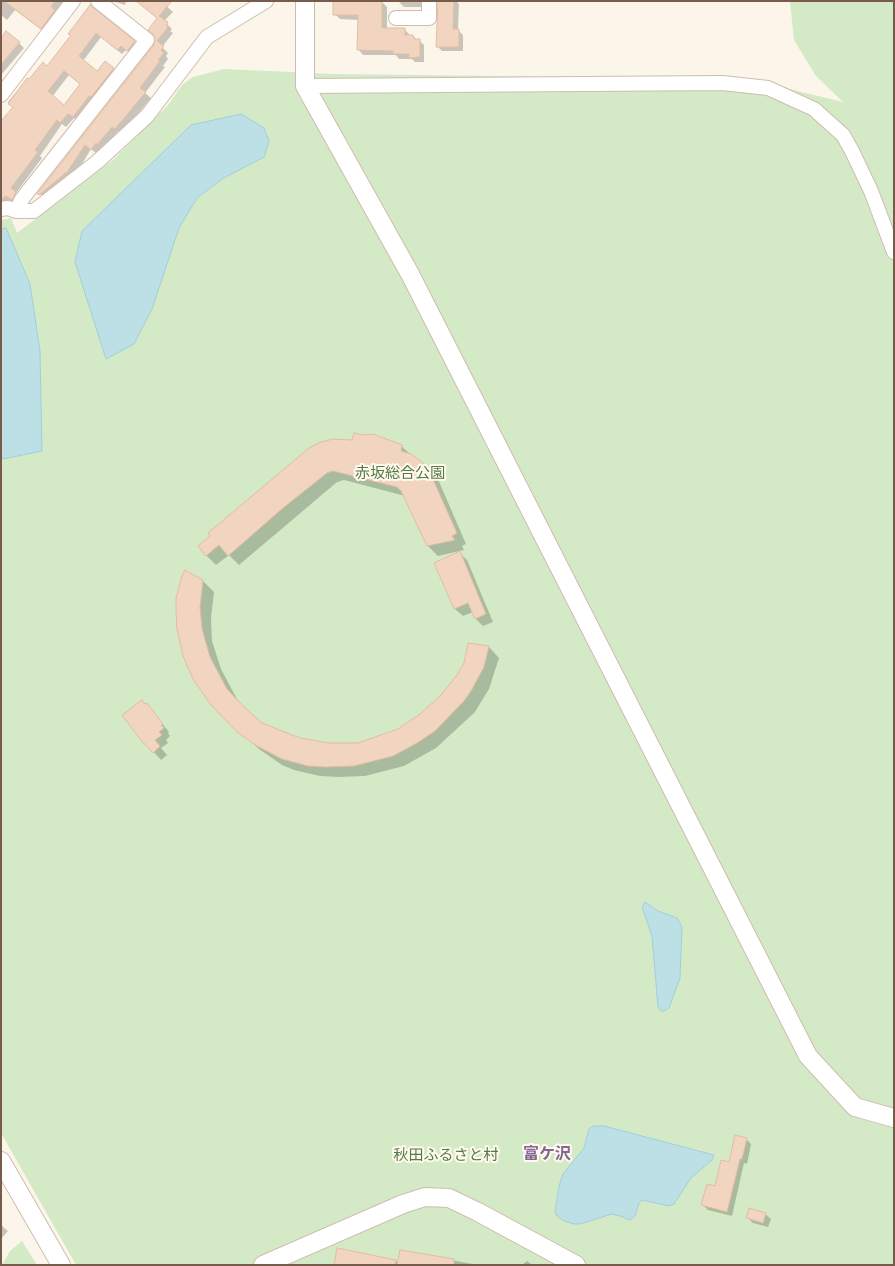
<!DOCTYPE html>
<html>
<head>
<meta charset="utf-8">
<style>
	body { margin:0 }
	#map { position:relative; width:895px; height:1266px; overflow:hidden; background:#fcf5e9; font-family:Figtree,sans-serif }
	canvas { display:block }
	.frame { position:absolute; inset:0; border:2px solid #775c4c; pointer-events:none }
</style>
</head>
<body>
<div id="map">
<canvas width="895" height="1266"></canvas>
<div class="frame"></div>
</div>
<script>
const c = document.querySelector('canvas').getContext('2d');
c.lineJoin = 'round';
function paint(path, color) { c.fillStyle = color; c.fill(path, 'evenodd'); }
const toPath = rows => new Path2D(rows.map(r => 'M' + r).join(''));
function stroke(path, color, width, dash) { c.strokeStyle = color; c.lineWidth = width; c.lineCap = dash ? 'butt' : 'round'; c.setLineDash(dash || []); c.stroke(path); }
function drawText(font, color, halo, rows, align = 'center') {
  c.font = font + ' Figtree,"Noto Sans JP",sans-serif'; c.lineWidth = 4; c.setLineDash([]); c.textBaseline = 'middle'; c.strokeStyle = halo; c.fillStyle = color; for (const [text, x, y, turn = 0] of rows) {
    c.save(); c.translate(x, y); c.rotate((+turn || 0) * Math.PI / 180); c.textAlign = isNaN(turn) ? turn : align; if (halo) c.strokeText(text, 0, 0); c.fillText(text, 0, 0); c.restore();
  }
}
const green = toPath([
	[790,1,894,1,894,1265,76,1265,1,1133,1,220,11,218,17,233,114,159,168,105,182,85,193,77,224,69,335,74,748,79,843,102,816,76,794,40],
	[22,1241,37,1265,2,1265,10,1251]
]);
const water = toPath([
	[241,114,264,128,269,141,264,157,222,179,197,198,179,228,152,309,134,344,106,359,75,262,82,231,191,125,241,114],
	[6,228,30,284,40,351,42,451,3,459,1,455,1,229,6,228],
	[645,902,658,911,677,918,682,927,680,978,669,1008,662,1012,658,1007,652,936,642,907,645,902],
	[593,1126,604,1126,714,1155,712,1160,691,1178,674,1204,669,1206,642,1200,639,1203,635,1216,630,1220,620,1216,612,1214,580,1224,574,1224,564,1221,557,1216,555,1212,559,1186,563,1174,584,1148,589,1129,593,1126]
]);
const shadow = toPath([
	[1,1,65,1,46,33,15,10,7,20,1,15],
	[113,1,126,1,125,5],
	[137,1,161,1,173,12,164,21,172,29,170,31,173,33,162,47,168,53,166,56,168,59,163,66,165,67,145,93,151,98,121,134,118,131,103,149,102,148,97,154,91,149,74,177,45,199,39,193,157,42,158,19],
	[427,1,425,7,404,7,399,2],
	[438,1,456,1,459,4,458,30,463,35,463,51,442,51,437,46,437,24,439,18],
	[382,2,387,7,387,29,404,29,409,34,409,37,413,36,417,40,419,40,424,45,424,62,415,62,412,59,399,59,396,55,363,55,358,49,359,20,340,19,335,14],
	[91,7,139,47,133,55,126,50,122,54,101,37,83,61,98,73,113,69,118,74,79,121,74,118,66,127,62,124,40,156,42,158,16,193,21,198,17,204,12,201,7,204,1,200,1,123,13,108,8,102,27,79,30,81,48,68,72,35],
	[69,75,81,85,65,107,52,97],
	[1,40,19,43,24,48,1,75],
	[401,446,437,477,466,544,462,546,464,550,438,556,428,546,405,496,344,480,337,482,239,565,229,555,216,565,206,555,310,449],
	[459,553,467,560,493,622,483,626,476,619,473,612,463,616,455,609,435,563],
	[203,581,214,592,211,618,212,641,221,669,238,701,262,724,300,740,329,745,358,744,399,730,421,715,441,696,458,675,465,663,469,645,489,647,499,658,489,689,475,712,436,748,404,766,365,776,338,777,320,776,294,770,282,765,259,749,223,716,177,598],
	[147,705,169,732,168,733,170,736,166,740,168,743,161,748,167,755,161,760,152,750,145,706],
	[746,1139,751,1144,747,1164,744,1163,732,1216,708,1210,703,1205],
	[765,1214,771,1219,768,1227,753,1223,748,1218],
	[1,1225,8,1231,1,1239],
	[338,1250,399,1262,401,1251,478,1265,335,1265],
	[527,1261,532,1265,522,1265]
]);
const building = toPath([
	[4,1,55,1,51,7,55,10,41,29,4,1],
	[136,1,172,1,159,16,168,22,166,25,168,27,157,41,164,46,161,50,164,53,158,60,160,61,140,88,146,92,115,129,112,127,97,145,96,143,91,150,85,145,68,171,39,195,37,194,154,45,155,36,148,30,157,18,136,1],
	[333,1,382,1,382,28,405,28,405,35,413,35,414,39,420,39,420,57,409,58,409,54,393,54,393,51,357,50,358,15,333,15,333,1],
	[438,1,454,1,453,29,459,29,459,47,436,47,438,1],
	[90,5,135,41,127,51,121,46,117,50,96,33,79,56,97,71,105,61,114,68,91,97,89,96,73,117,68,114,60,123,57,120,35,150,38,152,11,188,16,192,12,200,6,196,1,200,1,121,13,107,8,104,27,78,29,79,43,62,47,66,71,35,68,34,90,5],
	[64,71,80,84,64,105,48,91,64,71],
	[6,31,20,42,1,65,1,38,6,31],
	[354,433,363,435,373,434,402,445,401,451,411,454,427,466,457,533,452,536,455,540,427,546,401,491,397,487,333,471,327,473,283,508,228,556,219,545,206,556,198,546,210,536,208,533,309,448,321,442,333,439,352,440,354,433],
	[460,551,486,614,475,619,468,603,454,609,434,563,460,551],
	[185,570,203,580,200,607,202,629,210,657,227,689,242,705,262,723,300,738,329,743,358,743,398,729,420,714,440,696,457,675,464,663,468,643,489,646,484,667,471,691,464,701,435,731,417,743,393,756,354,766,326,767,308,766,282,759,257,746,237,732,211,705,193,679,183,656,177,629,176,611,176,598,182,576,185,570],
	[142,700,145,704,147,703,163,724,161,725,164,728,159,732,162,735,155,740,160,746,153,753,144,743,143,743,122,715,142,700],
	[735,1135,747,1138,742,1159,740,1159,727,1212,701,1205,707,1184,715,1186,721,1160,729,1162,735,1135],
	[749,1208,766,1213,763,1223,746,1218,749,1208],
	[337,1248,396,1260,395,1265,334,1265,337,1248],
	[400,1250,454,1259,454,1265,397,1265,400,1250]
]);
const minor = toPath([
	[396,18,429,18,429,1],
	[305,86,723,83,768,88,814,109,843,135,852,151,871,191,894,252],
	[1,95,73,1],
	[1,209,8,208,16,211,34,211,97,162,147,116,207,37,266,1],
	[16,211,22,199,147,40,98,1]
]);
const tertiary = toPath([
	[305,1,305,86,410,274,808,1056,855,1107,894,1118],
	[1,1161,61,1265],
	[263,1265,403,1204,425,1197,449,1198,478,1212,576,1265]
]);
const parkNames = [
	["赤坂総合公園",400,474],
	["秋田ふるさと村",446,1156]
];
const neighbourhoodNames = [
	["富ケ沢",547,1154]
];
paint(green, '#d4eac7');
paint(water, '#bddfe6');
stroke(water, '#a3cfd8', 1);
paint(shadow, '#0003');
paint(building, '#f2d5c1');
stroke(building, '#e4bca1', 1);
stroke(minor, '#cebdae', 16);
stroke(tertiary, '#cebdae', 20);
stroke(minor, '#fff', 14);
stroke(tertiary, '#fff', 18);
drawText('15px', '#547c44', '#fff9ef', parkNames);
drawText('bold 16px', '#846593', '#fff9ef', neighbourhoodNames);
</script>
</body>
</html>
